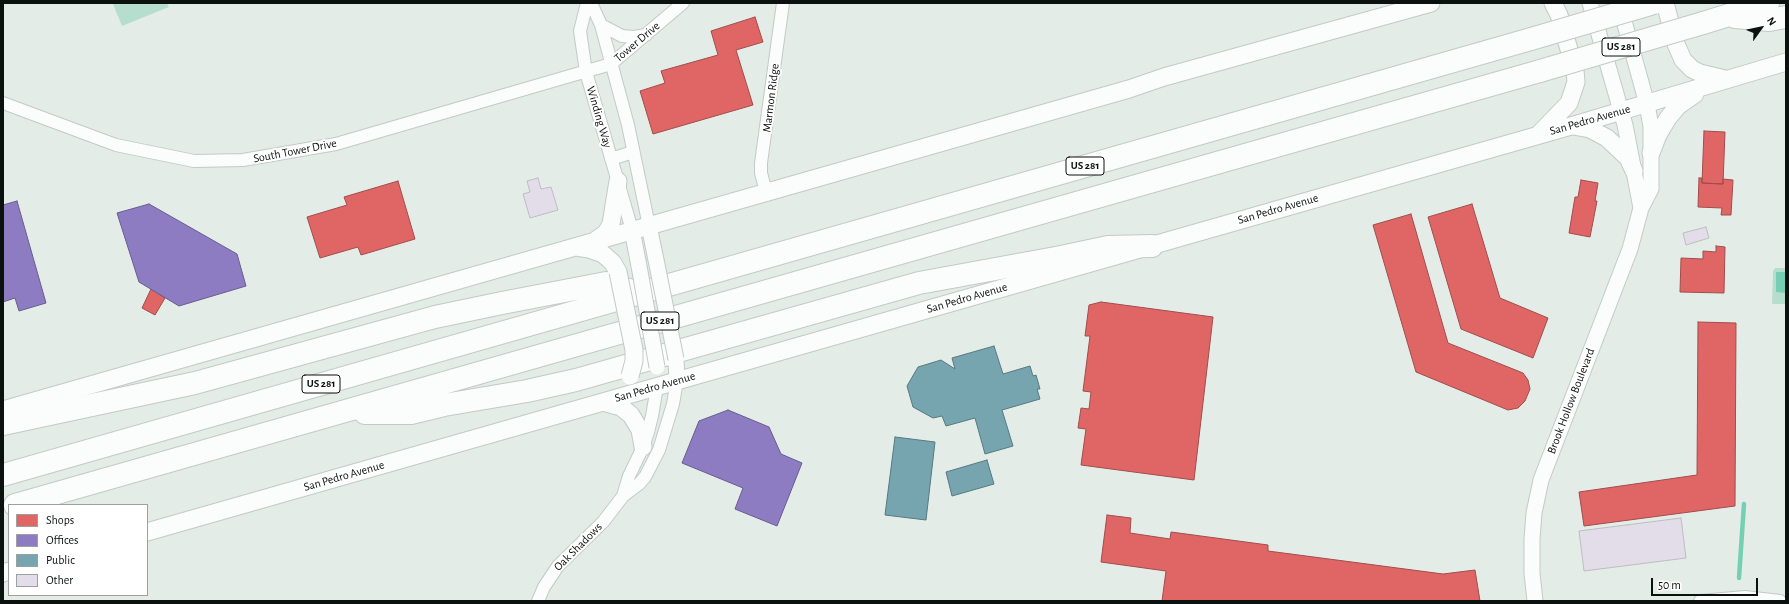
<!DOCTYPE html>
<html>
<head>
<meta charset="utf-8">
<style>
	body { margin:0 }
	#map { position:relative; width:1789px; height:604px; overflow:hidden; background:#e4ece8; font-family:"Alegreya Sans",sans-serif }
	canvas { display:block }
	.frame { position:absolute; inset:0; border:4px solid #0b110e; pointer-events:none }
	.legend { position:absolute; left:8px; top:504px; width:140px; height:92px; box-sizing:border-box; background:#fff; border:1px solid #9da09f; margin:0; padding:5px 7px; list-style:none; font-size:12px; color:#0b110e }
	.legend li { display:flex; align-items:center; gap:8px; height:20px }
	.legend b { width:20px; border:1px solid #9da09f }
	.north { position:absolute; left:1741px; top:8px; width:40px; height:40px; -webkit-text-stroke:3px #fff; paint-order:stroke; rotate:57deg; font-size:11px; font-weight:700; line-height:16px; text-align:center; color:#0b110e }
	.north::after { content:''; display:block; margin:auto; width:14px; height:18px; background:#0b110e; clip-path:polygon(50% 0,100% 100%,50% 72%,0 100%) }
	.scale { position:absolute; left:1651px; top:578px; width:107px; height:18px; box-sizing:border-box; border:2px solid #0b110e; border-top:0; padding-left:5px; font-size:12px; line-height:14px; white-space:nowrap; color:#0b110e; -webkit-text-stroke:3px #fff; paint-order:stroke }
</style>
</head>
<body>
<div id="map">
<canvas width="1789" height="604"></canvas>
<div class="frame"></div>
<ul class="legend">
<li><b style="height:11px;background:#e06666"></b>Shops</li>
<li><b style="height:11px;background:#8e7cc3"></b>Offices</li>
<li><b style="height:11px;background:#76a5af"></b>Public</li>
<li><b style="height:11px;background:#e2dde8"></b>Other</li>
</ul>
<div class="north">N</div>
<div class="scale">50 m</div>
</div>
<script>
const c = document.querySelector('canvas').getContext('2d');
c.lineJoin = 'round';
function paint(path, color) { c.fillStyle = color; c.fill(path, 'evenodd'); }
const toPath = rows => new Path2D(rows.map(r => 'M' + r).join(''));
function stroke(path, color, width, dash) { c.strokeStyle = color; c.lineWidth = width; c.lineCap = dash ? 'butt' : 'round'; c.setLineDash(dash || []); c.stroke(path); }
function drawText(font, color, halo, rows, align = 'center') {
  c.font = font + ' "Alegreya Sans",sans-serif'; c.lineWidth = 4; c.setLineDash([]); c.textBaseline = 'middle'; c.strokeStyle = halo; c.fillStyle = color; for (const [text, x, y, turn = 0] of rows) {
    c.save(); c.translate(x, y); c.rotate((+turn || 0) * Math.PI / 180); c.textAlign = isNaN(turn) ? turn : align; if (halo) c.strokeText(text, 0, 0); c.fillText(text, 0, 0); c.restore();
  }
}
const green = toPath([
	[115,3,167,3,169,7,122,26,113,4],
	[1775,268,1786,268,1786,304,1772,304,1773,271]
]);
const water = toPath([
	[1776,272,1786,272,1786,293,1776,292]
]);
const shops = toPath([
	[755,17,763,42,736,50,753,105,653,134,640,91,665,83,661,71,718,55,711,31,755,17],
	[1704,131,1725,132,1723,184,1702,183,1704,131],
	[1699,178,1702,178,1702,183,1723,184,1723,179,1733,180,1731,215,1721,215,1722,208,1698,207,1699,178],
	[1581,180,1598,183,1595,201,1597,201,1590,237,1569,233,1575,197,1578,197,1581,180],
	[398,181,415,239,361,255,358,247,320,258,307,217,347,205,344,197,398,181],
	[1472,204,1500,298,1548,318,1533,358,1461,329,1428,217,1472,204],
	[1411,214,1448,343,1523,373,1528,380,1530,389,1525,401,1518,408,1508,410,1416,372,1373,225,1411,214],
	[1716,246,1725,247,1724,293,1680,292,1681,258,1703,259,1703,251,1716,252,1716,246],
	[151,289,165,298,155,315,142,308,151,289],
	[1101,302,1213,317,1194,480,1081,465,1086,429,1078,428,1081,408,1089,409,1091,392,1083,391,1090,336,1085,336,1089,305,1101,302],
	[1698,322,1736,323,1735,506,1584,526,1579,492,1697,475,1698,322],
	[1107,515,1131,518,1130,533,1170,539,1171,532,1268,545,1268,551,1443,574,1475,570,1480,601,1162,601,1166,571,1101,562,1107,515]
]);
const offices = toPath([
	[17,201,46,303,19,311,15,298,3,302,3,205,17,201],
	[149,204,237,254,246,286,179,306,139,282,117,213,149,204],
	[728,410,769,427,781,454,802,463,777,526,735,509,743,488,682,463,699,421,728,410]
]);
const public = toPath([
	[994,346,1003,374,1030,366,1033,376,1036,375,1040,389,1037,389,1040,399,1002,410,1013,446,985,454,975,418,946,426,942,416,933,418,913,407,907,386,918,367,941,360,955,369,952,358,994,346],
	[895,437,935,442,926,520,885,515,895,437],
	[987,460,994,484,952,496,946,472,987,460]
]);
const stream = toPath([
	[1739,578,1744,504]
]);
const building = toPath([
	[538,178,541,189,551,187,558,210,530,218,523,194,530,192,527,181,538,178],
	[1706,227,1709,238,1686,245,1683,233,1706,227],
	[1681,518,1686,558,1584,571,1579,531,1681,518]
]);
const minor = toPath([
	[587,3,580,31,586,72,632,230],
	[591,3,601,25,628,125,649,226],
	[601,25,622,36,634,37,646,35],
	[3,103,116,145,194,161,243,160,336,144,611,64,683,3],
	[611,159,633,152],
	[766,192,761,173,761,163,783,3],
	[623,496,639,484,645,477,659,450,673,404,677,381],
	[538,601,544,587,558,566,603,522,623,496,629,476,643,447,648,432,652,416,657,387],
	[1700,601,1745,597,1780,601]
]);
const tertiary = toPath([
	[1590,3,1625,125,1641,208],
	[649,226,656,260],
	[632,230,639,266],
	[676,359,677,381],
	[1535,601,1532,573,1532,539,1534,513,1541,480,1630,249,1641,208,1651,189,1651,127,1647,104,1619,3]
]);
const secondary = toPath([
	[1665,3,1676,44,1683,60,1692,69,1700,73,1725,79],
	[1573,126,1590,129,1607,138,1628,158,1634,171],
	[1540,133,1569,103,1576,82,1575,70,1559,15,1553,3],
	[1651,153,1658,135,1668,118,1678,106,1695,94],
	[596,240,606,233,611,224,618,181],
	[576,247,589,249,603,254,613,263,618,272],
	[603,402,621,407,631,415,640,430,643,447],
	[3,410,1129,89,1164,77,1431,3],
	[147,532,1571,126,1786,62],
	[3,573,9,571]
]);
const motorway = toPath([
	[1735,17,1769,20,1786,17],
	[1703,23,1768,3],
	[365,413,411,413,444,405,527,391,576,380,919,283,1061,257,1108,247,1152,246],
	[3,424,195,383,435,317,502,303,606,283,639,293],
	[3,475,1531,39],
	[15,505,1540,71]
]);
const tertiaryBridge = toPath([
	[656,260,676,359],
	[639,266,657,367]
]);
const secondaryBridge = toPath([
	[618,272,634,350,634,361,630,376]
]);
const motorwayBridge = toPath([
	[1531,39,1654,3],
	[1540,71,1703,23]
]);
const shields = [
	[1621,47,38],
	[1085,166,38],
	[660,321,38],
	[321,384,38]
];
const shieldNames = [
	["US 281",1621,47],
	["US 281",1085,166],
	["US 281",660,321],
	["US 281",321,384]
];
const streetNames = [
	["Tower Drive",637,42,-40],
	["Marmon Ridge",771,98,-83],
	["Winding Way",599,117,74],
	["San Pedro Avenue",1590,120,-16],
	["South Tower Drive",295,151,-11],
	["San Pedro Avenue",1278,209,-16],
	["San Pedro Avenue",967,298,-16],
	["San Pedro Avenue",655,387,-16],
	["Brook Hollow Boulevard",1571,401,-69],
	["San Pedro Avenue",344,476,-16],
	["Oak Shadows",578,547,-45]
];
paint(green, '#b6dece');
paint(water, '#75d0b3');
paint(shops, '#e06666');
stroke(shops, '#a04c4c', 1);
paint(offices, '#8e7cc3');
stroke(offices, '#675c8d', 1);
paint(public, '#76a5af');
stroke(public, '#56797f', 1);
stroke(stream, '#75d0b3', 4.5);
paint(building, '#e2dde8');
stroke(building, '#bbbebe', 1);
stroke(minor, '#c3cac6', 14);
stroke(tertiary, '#c3cac6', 17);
stroke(secondary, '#c3cac6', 19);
stroke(motorway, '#c3cac6', 24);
stroke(minor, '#fbfcfc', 12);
stroke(tertiary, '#fbfcfc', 15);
stroke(secondary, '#fbfcfc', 17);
stroke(motorway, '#fbfcfc', 22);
stroke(tertiaryBridge, '#c3cac6', 17, []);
stroke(secondaryBridge, '#c3cac6', 19, []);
stroke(motorwayBridge, '#c3cac6', 24, []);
stroke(tertiaryBridge, '#fbfcfc', 15);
stroke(secondaryBridge, '#fbfcfc', 17);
stroke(motorwayBridge, '#fbfcfc', 22);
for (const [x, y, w] of shields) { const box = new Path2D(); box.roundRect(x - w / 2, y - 9, w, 18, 3); c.fillStyle = '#fff'; c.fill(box); stroke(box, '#0b110e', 1); }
drawText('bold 11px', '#0b110e', null, shieldNames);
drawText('12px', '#0b110e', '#fff', streetNames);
</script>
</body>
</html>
